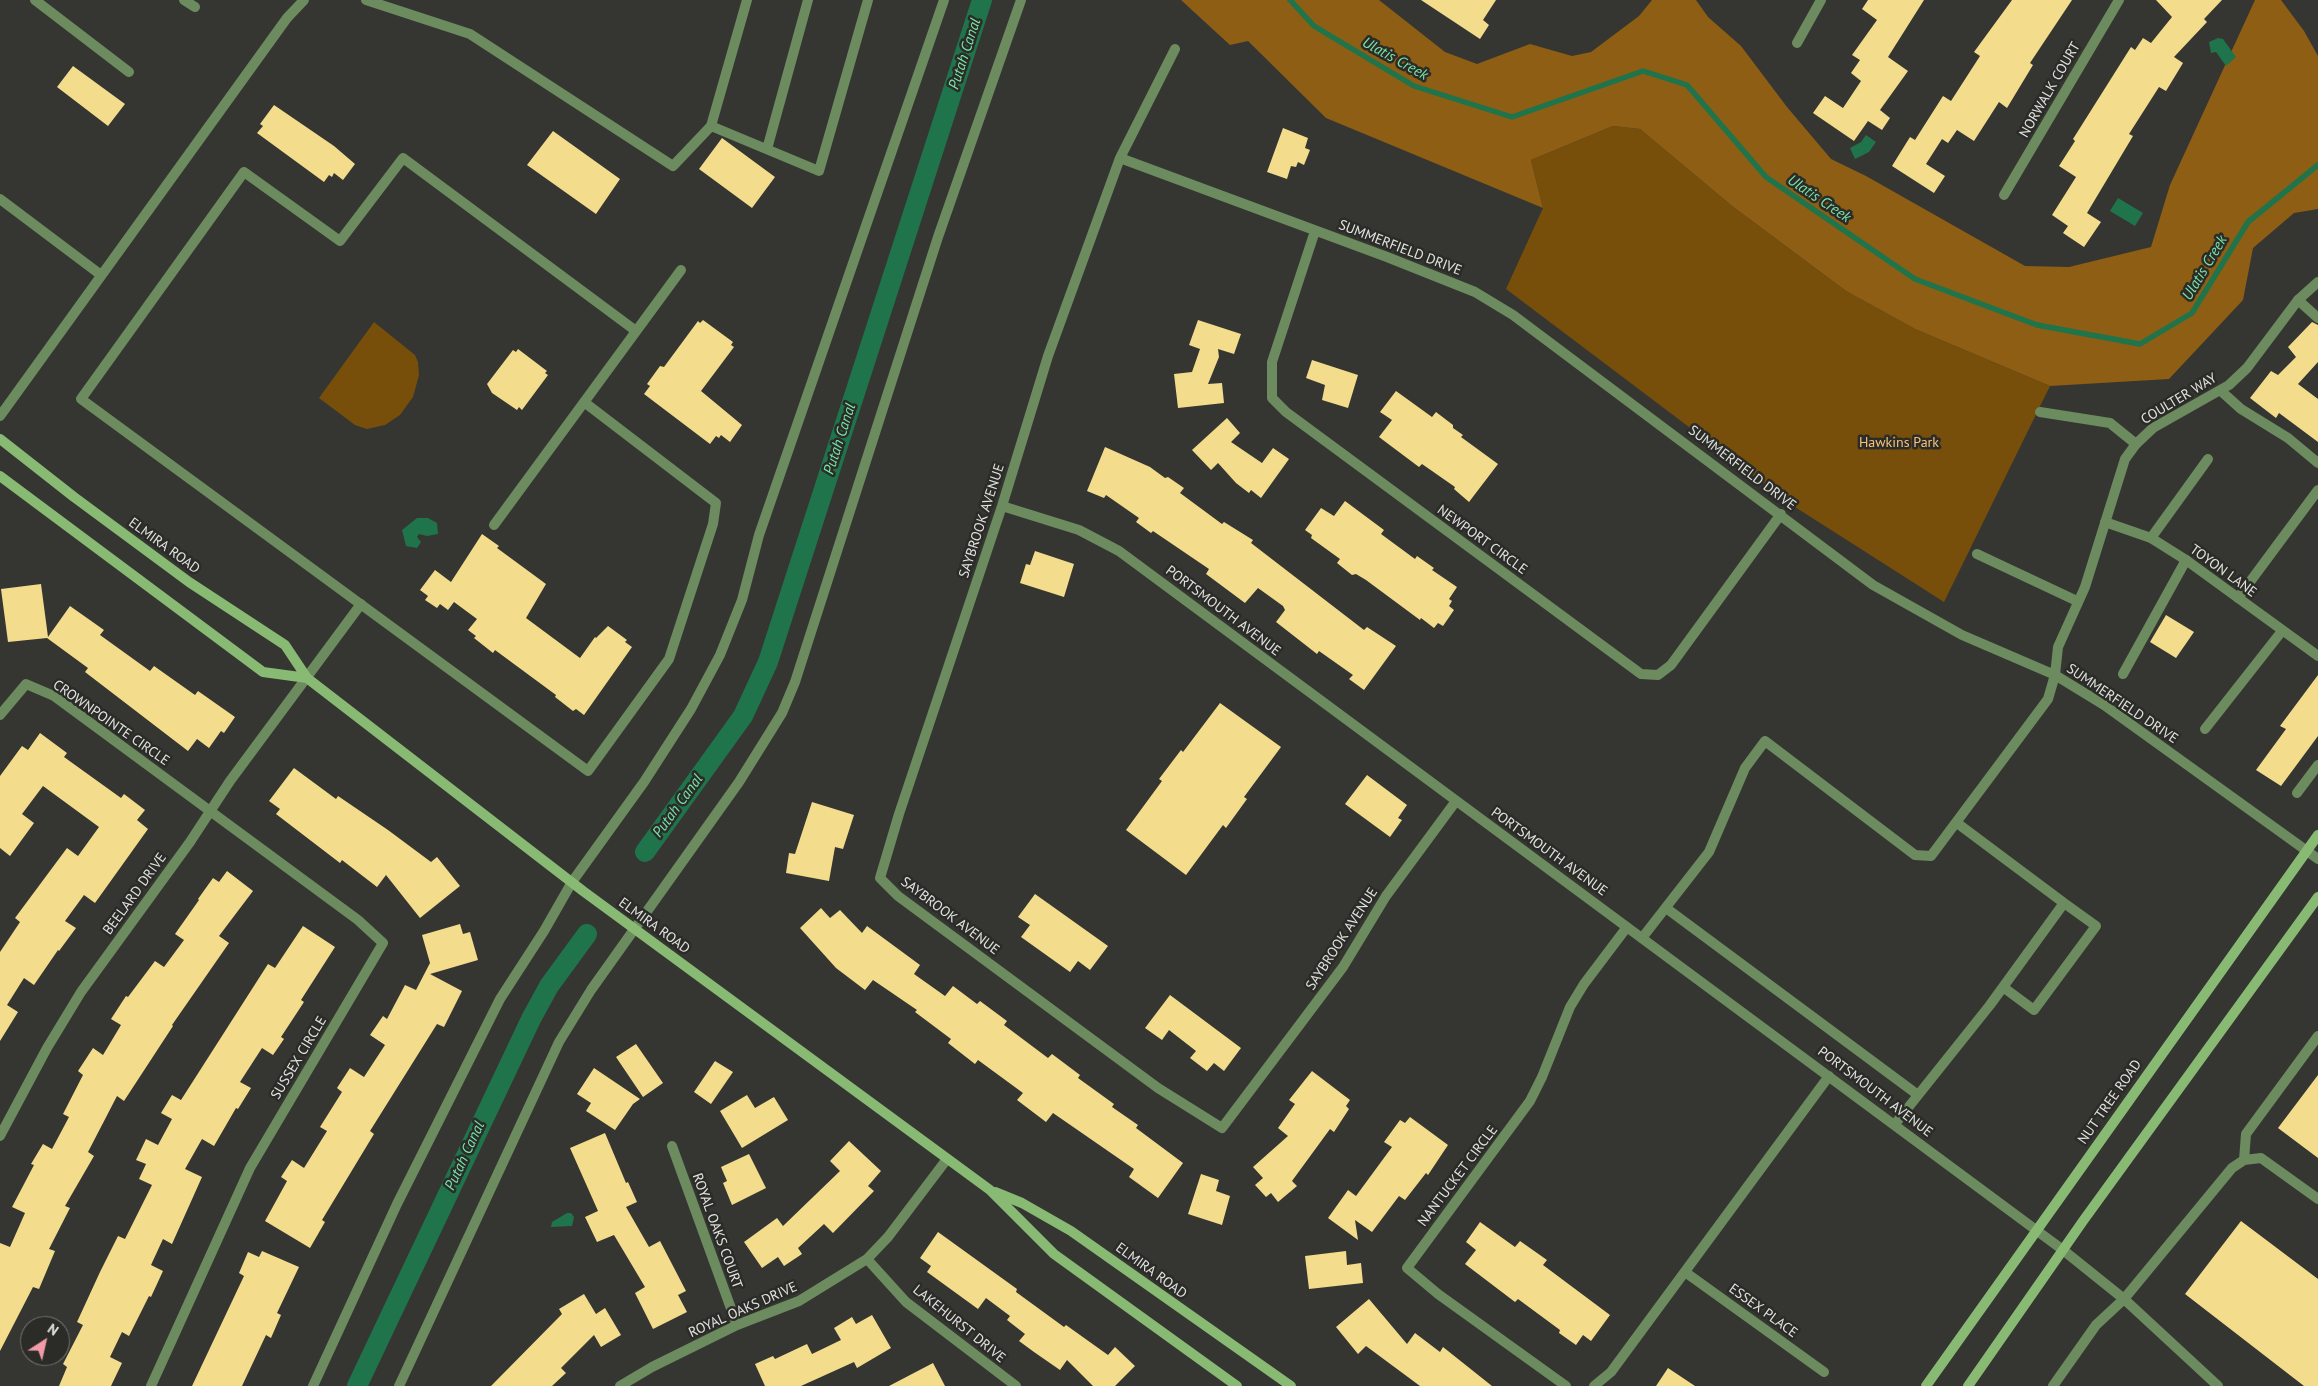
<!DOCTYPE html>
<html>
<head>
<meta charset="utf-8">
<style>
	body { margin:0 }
	#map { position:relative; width:2318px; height:1386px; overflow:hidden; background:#353632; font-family:"PT Sans",sans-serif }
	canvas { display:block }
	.north { position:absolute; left:20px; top:1316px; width:50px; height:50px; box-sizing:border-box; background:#2b2c28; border:1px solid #747572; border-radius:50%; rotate:35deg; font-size:14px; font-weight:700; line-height:20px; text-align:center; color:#e2e3e0 }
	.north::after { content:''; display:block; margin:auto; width:18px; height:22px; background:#f39aa8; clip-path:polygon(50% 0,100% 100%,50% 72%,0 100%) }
</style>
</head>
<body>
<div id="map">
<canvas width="2318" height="1386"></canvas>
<div class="north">N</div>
</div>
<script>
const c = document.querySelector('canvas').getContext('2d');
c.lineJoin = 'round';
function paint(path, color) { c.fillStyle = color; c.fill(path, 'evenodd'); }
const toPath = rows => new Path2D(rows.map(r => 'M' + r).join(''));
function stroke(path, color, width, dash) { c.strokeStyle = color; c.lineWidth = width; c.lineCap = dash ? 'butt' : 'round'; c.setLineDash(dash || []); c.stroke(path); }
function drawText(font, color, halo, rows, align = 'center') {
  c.font = font + ' "PT Sans",sans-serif'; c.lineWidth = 5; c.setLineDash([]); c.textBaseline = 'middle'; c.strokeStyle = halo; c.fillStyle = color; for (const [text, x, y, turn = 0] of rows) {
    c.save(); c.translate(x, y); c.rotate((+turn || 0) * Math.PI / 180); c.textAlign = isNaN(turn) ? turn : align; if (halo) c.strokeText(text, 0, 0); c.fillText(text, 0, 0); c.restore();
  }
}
const green = toPath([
	[1613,126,1640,129,1732,206,1846,291,1915,329,2050,386,1944,602,1795,507,1506,289,1543,208,1531,160],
	[374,322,415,355,418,362,419,375,413,397,400,415,385,425,367,429,355,425,319,398]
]);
const forest = toPath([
	[1181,0,1379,0,1445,52,1477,64,1530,44,1572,56,1591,52,1639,16,1652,0,1696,0,1708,17,1741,46,1787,107,1831,159,1866,176,2025,266,2069,267,2151,247,2170,185,2255,0,2281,0,2304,31,2318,56,2318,209,2294,213,2253,248,2243,300,2169,379,2050,386,1915,329,1846,291,1732,206,1640,129,1613,126,1531,160,1543,208,1326,118,1248,41,1230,45]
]);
const water = toPath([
	[2218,38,2223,39,2236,57,2226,66,2216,52,2211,53,2209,42],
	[1866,135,1876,142,1869,152,1855,159,1850,148,1861,142],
	[2118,198,2143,213,2135,226,2110,211],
	[417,518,428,518,437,523,438,534,427,536,419,534,417,537,421,542,417,548,406,546,402,530],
	[567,1213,571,1213,574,1217,572,1226,551,1227,552,1222]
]);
const stream = toPath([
	[1290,0,1314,26,1414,86,1512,117,1643,71,1687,85,1766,177,1915,279,2037,325,2140,344,2192,313,2248,222,2318,165]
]);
const canal = toPath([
	[645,852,743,716,768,662,982,0],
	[357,1386,531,1019,549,986,587,934]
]);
const building = toPath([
	[1421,0,1496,0,1483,20,1489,25,1480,39],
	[1868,0,1924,0,1888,57,1908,71,1880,110,1890,118,1882,130,1868,121,1854,141,1813,113,1825,96,1843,108,1861,81,1851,73,1860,60,1852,55,1877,20,1862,9],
	[2012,0,2072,0,2030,63,2033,65,2007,108,1999,102,1974,141,1957,130,1948,143,1942,139,1926,164,1945,176,1934,193,1892,166,1910,137,1915,140,1943,96,1951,101,1980,56,1974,52],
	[2156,0,2222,0,2204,19,2207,22,2174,57,2183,63,2166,91,2159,87,2129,134,2133,136,2087,213,2101,222,2084,247,2063,233,2068,226,2052,215,2076,177,2059,166,2075,141,2073,139,2131,47,2135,50,2143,38,2151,43,2172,17],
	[73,66,125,104,108,126,57,87],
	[274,105,334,146,355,164,343,180,334,173,332,177,329,175,324,182,257,133,263,126,260,124],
	[1283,128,1308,138,1305,148,1310,150,1304,165,1298,162,1296,167,1291,166,1287,179,1267,172],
	[553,131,620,179,596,214,527,165],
	[722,138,775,177,752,208,699,169],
	[703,320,733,342,731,345,734,347,701,391,742,425,730,442,721,435,719,438,716,436,710,444,644,394,650,386,647,384,660,366,664,367,698,321,700,323],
	[1198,320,1241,334,1234,354,1218,349,1219,357,1208,384,1222,383,1224,403,1178,408,1174,374,1192,372,1200,349,1189,345],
	[2312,322,2318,325,2318,362,2298,384,2318,399,2318,442,2279,413,2276,418,2250,398,2271,371,2278,375,2296,357,2288,347],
	[518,349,547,371,545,373,548,375,522,410,519,407,517,410,492,393,487,384,513,350,516,352],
	[1312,360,1358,375,1348,408,1322,400,1325,385,1306,378],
	[1396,391,1432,417,1436,412,1453,425,1453,428,1463,435,1461,437,1498,464,1469,502,1454,489,1455,487,1422,464,1419,467,1379,437,1392,420,1380,412],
	[1227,418,1240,433,1231,442,1262,463,1273,448,1289,459,1261,498,1251,490,1249,493,1236,483,1218,463,1211,470,1192,450],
	[1105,447,1150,467,1165,478,1168,477,1184,488,1180,493,1222,524,1224,522,1253,540,1251,543,1364,630,1367,627,1396,646,1364,690,1349,679,1353,675,1319,651,1317,654,1276,622,1285,610,1283,606,1258,588,1245,603,1206,574,1209,569,1153,531,1151,533,1136,522,1139,518,1106,495,1104,498,1087,491],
	[1345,501,1384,530,1381,534,1415,559,1417,556,1434,568,1432,570,1457,587,1449,599,1452,601,1449,606,1454,610,1443,626,1438,623,1434,628,1421,618,1420,620,1366,580,1356,574,1352,575,1337,563,1340,559,1311,538,1312,535,1305,530,1321,508,1334,516],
	[482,534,499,546,497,548,546,584,526,618,580,658,595,637,596,638,608,626,627,640,625,642,632,647,584,715,576,709,573,711,555,697,556,695,495,650,493,653,474,638,476,636,468,630,477,619,454,602,448,610,440,604,437,608,425,600,428,596,420,590,435,570,451,582],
	[1035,551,1074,564,1064,597,1020,583,1026,564,1030,565],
	[41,584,48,637,70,606,104,630,100,635,150,671,154,666,195,695,198,691,235,717,224,733,221,731,209,748,197,739,188,751,85,672,88,668,47,638,8,642,1,589],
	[2166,615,2194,632,2176,658,2150,642],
	[2318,675,2318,736,2281,786,2256,770,2286,729,2280,726],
	[1220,703,1281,747,1244,797,1247,799,1226,828,1223,825,1186,875,1126,830,1162,781,1159,779,1181,750,1183,752],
	[40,733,67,753,64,757,121,798,124,794,145,810,137,820,148,829,95,903,84,895,65,921,76,928,59,951,58,950,34,985,24,978,7,1005,18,1012,0,1041,0,952,20,922,15,918,67,848,78,856,99,827,43,786,22,814,34,823,10,856,0,848,0,776,22,746,28,750],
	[294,768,336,799,338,796,388,830,431,862,437,857,460,886,420,918,386,875,377,887,342,860,340,863,276,814,280,809,269,801],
	[1367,775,1407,805,1398,818,1402,820,1390,837,1345,804],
	[812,802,854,815,843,849,835,847,829,881,786,873,789,853,795,854],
	[227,871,253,891,219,936,229,943,172,1025,173,1026,124,1101,117,1096,88,1152,94,1156,65,1206,70,1208,49,1249,55,1251,39,1289,33,1287,0,1351,0,1243,10,1247,25,1213,12,1207,34,1165,31,1164,43,1144,52,1149,69,1117,63,1114,83,1075,78,1071,93,1048,103,1055,121,1025,111,1019,126,996,128,997,155,961,164,967,184,940,175,934,199,900,198,899,213,878,219,882],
	[1035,894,1108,946,1090,970,1078,961,1070,972,1021,937,1030,925,1018,917],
	[821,908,830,918,840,910,862,933,867,926,920,965,914,974,945,996,953,986,977,1004,980,1001,1007,1021,1004,1025,1048,1058,1052,1054,1080,1075,1078,1078,1114,1104,1112,1107,1138,1125,1136,1128,1183,1163,1158,1198,1129,1177,1134,1169,1053,1113,1046,1122,1017,1100,1023,1093,978,1060,975,1064,948,1043,951,1039,915,1012,917,1010,873,980,865,990,836,968,800,928],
	[460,924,463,934,470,932,478,960,430,974,462,991,444,1027,437,1024,370,1131,374,1134,322,1220,325,1222,310,1248,265,1221,287,1181,281,1177,292,1160,304,1168,327,1131,320,1127,342,1092,337,1088,350,1068,364,1077,385,1045,370,1035,383,1016,387,1019,405,985,416,990,430,963,422,935],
	[303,926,335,947,301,1000,304,1002,281,1037,284,1039,273,1055,262,1048,240,1082,251,1088,238,1109,236,1108,214,1146,202,1139,185,1169,202,1177,172,1244,163,1239,151,1265,163,1271,151,1297,149,1296,129,1336,122,1332,110,1357,122,1363,111,1386,59,1386,67,1367,63,1364,83,1325,77,1322,100,1272,118,1236,125,1239,152,1185,139,1179,146,1164,136,1160,146,1139,158,1145,172,1119,161,1113,172,1095,181,1100,268,964,275,968],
	[1170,995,1241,1048,1224,1071,1214,1063,1207,1071,1190,1058,1196,1051,1169,1030,1162,1040,1145,1028],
	[636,1044,663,1083,643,1097,616,1057],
	[715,1061,733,1072,711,1104,694,1092],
	[594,1068,640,1099,633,1104,615,1130,586,1111,591,1103,577,1094],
	[1312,1071,1350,1100,1346,1106,1349,1109,1334,1132,1330,1129,1292,1181,1297,1186,1278,1202,1271,1193,1266,1197,1255,1185,1263,1178,1253,1167,1288,1136,1278,1128,1295,1104,1289,1100],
	[2318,1075,2318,1158,2278,1128],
	[747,1095,755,1108,774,1097,788,1120,742,1148,720,1111],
	[1410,1117,1448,1145,1428,1175,1426,1173,1405,1200,1399,1196,1372,1232,1355,1220,1358,1240,1328,1218,1348,1190,1356,1196,1392,1147,1384,1142,1400,1120,1405,1123],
	[605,1133,626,1183,628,1182,637,1202,626,1207,649,1247,660,1241,686,1291,678,1295,687,1312,653,1329,635,1293,645,1287,614,1235,597,1242,585,1217,598,1211,570,1148],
	[849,1141,881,1171,868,1186,874,1191,833,1233,824,1224,798,1248,802,1254,784,1266,778,1257,762,1268,744,1242,777,1218,783,1226,840,1171,830,1161],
	[749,1154,766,1188,732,1205,723,1183,727,1181,721,1167],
	[1201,1174,1219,1180,1216,1191,1230,1196,1222,1225,1188,1214],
	[2241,1221,2318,1279,2318,1386,2304,1386,2185,1294],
	[1480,1222,1515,1247,1520,1241,1547,1260,1543,1265,1610,1315,1591,1341,1583,1335,1576,1345,1559,1333,1560,1330,1518,1299,1515,1302,1465,1264,1476,1250,1466,1242],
	[938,1232,1017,1289,1016,1292,1064,1327,1066,1325,1108,1355,1115,1347,1135,1366,1115,1386,1093,1386,1067,1360,1060,1370,1034,1352,1019,1341,1025,1334,1007,1320,1010,1316,986,1298,978,1309,927,1272,931,1266,920,1258],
	[262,1251,299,1267,277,1313,281,1315,271,1338,266,1335,242,1386,192,1386,244,1276,239,1273,248,1252,259,1257],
	[1346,1251,1347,1265,1361,1263,1363,1283,1309,1289,1305,1256],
	[584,1294,596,1314,605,1308,621,1335,601,1347,594,1335,561,1368,566,1373,552,1386,491,1386,562,1314,559,1309],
	[1369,1299,1407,1344,1415,1333,1440,1352,1443,1347,1492,1386,1420,1386,1366,1346,1358,1354,1336,1327],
	[872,1315,891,1348,857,1368,854,1362,801,1386,765,1386,755,1364,773,1356,775,1359,807,1344,812,1354,841,1340,834,1328,852,1317,856,1324],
	[933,1363,945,1386,889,1386],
	[1668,1368,1695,1386,1656,1386]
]);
const service = toPath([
	[35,0,129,72],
	[184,0,195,7],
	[366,0,470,34,673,166,711,126],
	[747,0,711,126,819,171,868,0],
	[767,149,808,0],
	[0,199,101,275],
	[2298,300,2318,318],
	[2221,391,2241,409,2288,438,2318,463],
	[584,402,716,503,713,524,669,659,588,771,81,399,244,172,340,241,403,158,636,331],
	[2040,412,2110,423,2136,444],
	[0,416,287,18,304,0],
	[494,525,681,270],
	[2151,538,2208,459],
	[1977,554,2077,601],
	[2238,598,2318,490],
	[2123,674,2186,560],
	[2205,729,2282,631],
	[2297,793,2318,765],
	[1666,908,1918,1095],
	[1642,938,1709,852,1745,768,1765,741,1915,855,1931,856,2048,699,2055,675],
	[2003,987,2034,1010,2096,926,2064,903],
	[1895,1124,1990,1005,2064,903,1957,823],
	[2244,1160,2246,1134,2318,1036],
	[2063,1250,2124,1299,2218,1386],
	[313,1386,397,1204,500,999,544,931,572,882,644,782,691,709,720,655,742,600,759,535,944,0],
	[399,1386,559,1042,591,990,739,782,782,713,795,682,938,237,1021,0],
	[2053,1386,2096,1325,2124,1299,2232,1168,2244,1160,2261,1158,2318,1199]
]);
const minor = toPath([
	[1797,43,1821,0],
	[1175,49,1120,158,1048,356,1002,506,899,814,880,878,898,896,1158,1088,1222,1128,1343,967,1386,896,1456,801],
	[1120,158,1387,257,1475,292,1513,315,1873,585,1962,635,2055,675,2104,705,2318,859],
	[2004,195,2119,0],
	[1315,231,1272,362,1272,398,1286,412,1641,674,1658,675,1671,665,1781,514],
	[1002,506,1079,530,1119,551,2063,1250],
	[2105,522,2151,538,2186,560,2318,656],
	[2055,675,2058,647,2085,587,2125,459,2136,444,2153,428,2229,385,2247,368,2298,300,2318,282],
	[0,715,26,684,54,696,358,920,383,943,250,1168,151,1386],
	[0,1136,47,1048,81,992,190,842,230,781,361,604],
	[672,1146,737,1325],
	[867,1259,906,1302,1016,1386],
	[1685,1272,1824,1372],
	[620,1386,652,1367,737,1325,799,1301,867,1259,888,1237,947,1159],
	[1566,1386,1438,1294,1407,1268,1530,1101,1542,1077,1570,1007,1584,984,1627,927],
	[1594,1386,1611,1372,1829,1076]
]);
const secondary = toPath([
	[0,439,74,497,189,582,285,645,307,678,583,891,990,1190,1054,1254,1237,1386],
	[0,476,263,672,307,678],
	[995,1192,1022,1203,1071,1231,1291,1386],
	[1926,1386,2318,835],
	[1968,1386,2083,1221,2318,897]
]);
const streetNames = [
	["NORWALK COURT",2050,90,-60],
	["SUMMERFIELD DRIVE",1400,248,21],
	["COULTER WAY",2179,399,-31],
	["SUMMERFIELD DRIVE",1742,468,37],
	["SAYBROOK AVENUE",982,521,-72],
	["NEWPORT CIRCLE",1482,540,36],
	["ELMIRA ROAD",164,546,36],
	["TOYON LANE",2223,571,36],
	["PORTSMOUTH AVENUE",1223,611,37],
	["SUMMERFIELD DRIVE",2122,704,34],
	["CROWNPOINTE CIRCLE",111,723,35],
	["PORTSMOUTH AVENUE",1549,852,36],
	["BEELARD DRIVE",135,894,-54],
	["SAYBROOK AVENUE",950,916,37],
	["ELMIRA ROAD",654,926,36],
	["SAYBROOK AVENUE",1342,939,-57],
	["SUSSEX CIRCLE",299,1058,-59],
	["PORTSMOUTH AVENUE",1875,1092,37],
	["NUT TREE ROAD",2110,1102,-55],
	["NANTUCKET CIRCLE",1458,1176,-53],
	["ROYAL OAKS COURT",717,1231,70],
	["ELMIRA ROAD",1151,1271,36],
	["ROYAL OAKS DRIVE",743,1310,-24],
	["ESSEX PLACE",1763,1311,36],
	["LAKEHURST DRIVE",959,1324,39]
];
const parkNames = [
	["Hawkins Park",1899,443]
];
const waterNames = [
	["Putah Canal",965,54,-72],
	["Ulatis Creek",1395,59,29],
	["Ulatis Creek",1819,199,34],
	["Ulatis Creek",2205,268,-59],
	["Putah Canal",840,439,-72],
	["Putah Canal",678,806,-54],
	["Putah Canal",465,1156,-65]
];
paint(green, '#774e0a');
paint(forest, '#8d5e13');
paint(water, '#1f744b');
stroke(stream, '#1f744b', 5.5);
stroke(canal, '#1f744b', 20);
paint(building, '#f3dd8c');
stroke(service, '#6c8b5e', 10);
stroke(minor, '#6c8b5e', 10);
stroke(secondary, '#89ba73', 10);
drawText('14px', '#e2e3e0', '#2b2c28', streetNames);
drawText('14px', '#f9c37d', '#2b2c28', parkNames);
drawText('italic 15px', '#77e4a8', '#2b2c28', waterNames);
</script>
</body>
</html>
